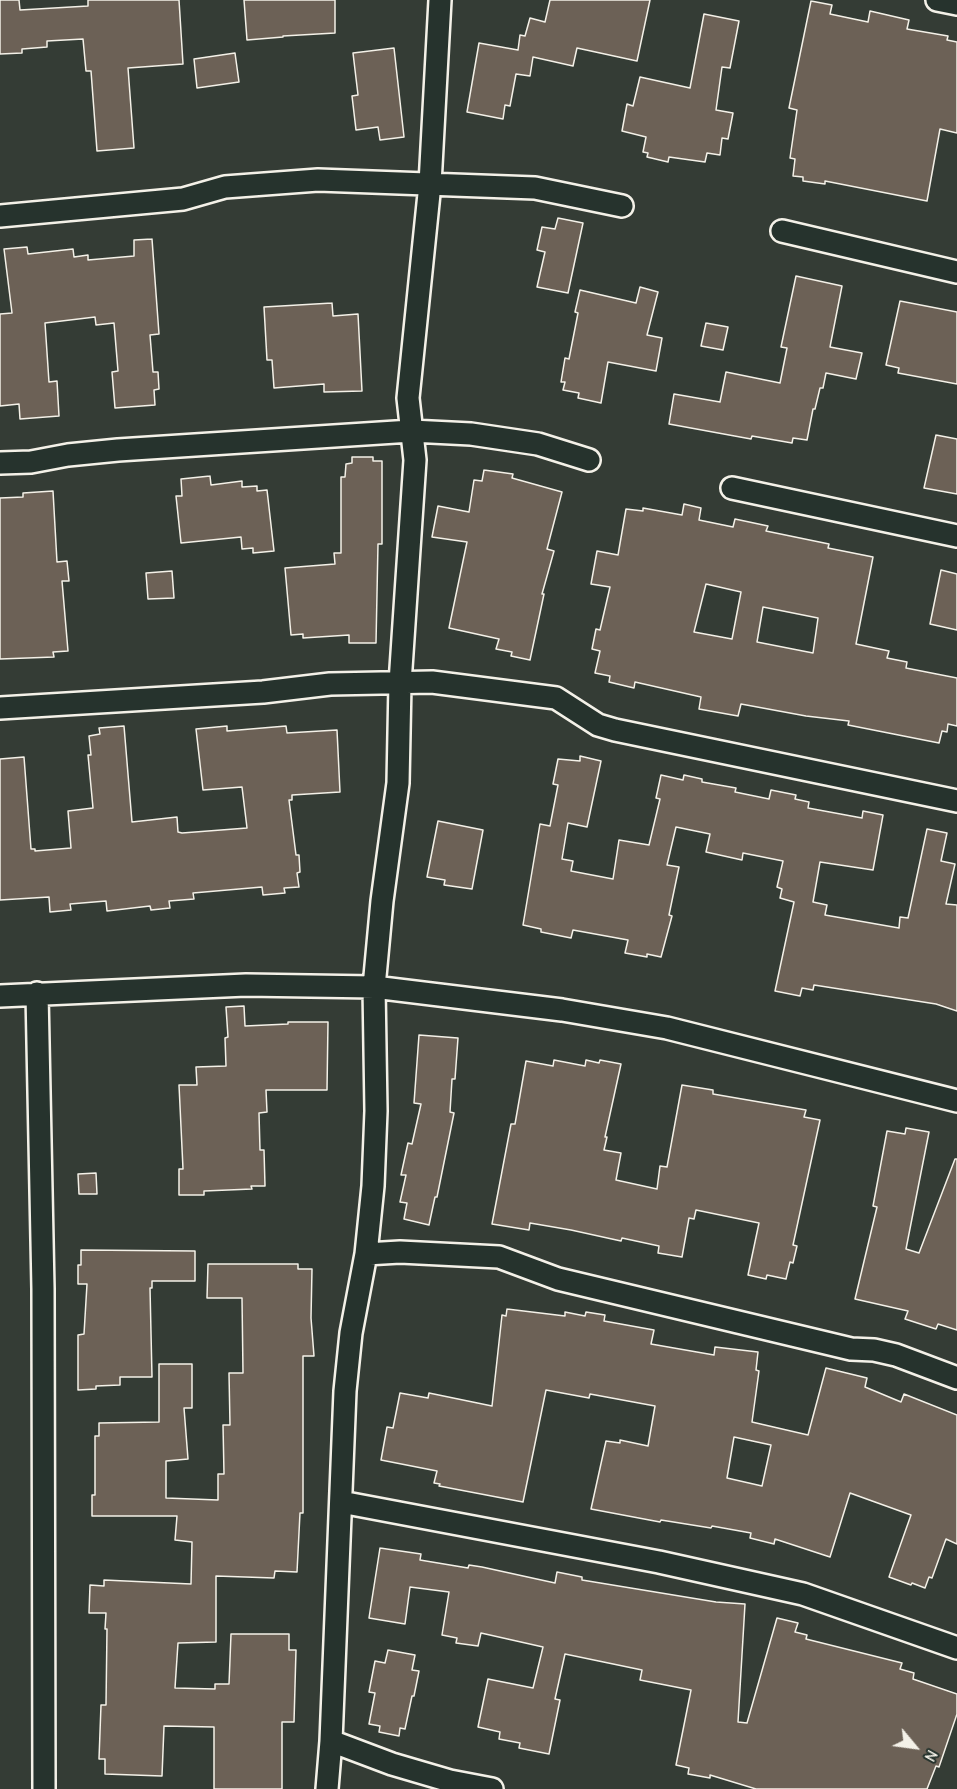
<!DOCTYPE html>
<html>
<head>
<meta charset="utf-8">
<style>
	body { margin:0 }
	#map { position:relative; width:957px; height:1789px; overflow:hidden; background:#343c35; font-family:"Comic Neue",sans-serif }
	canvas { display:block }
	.north { position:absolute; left:885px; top:1717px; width:60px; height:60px; -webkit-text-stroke:4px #26332d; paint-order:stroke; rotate:119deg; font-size:16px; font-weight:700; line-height:24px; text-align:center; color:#f4f1e8 }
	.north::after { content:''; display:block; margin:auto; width:21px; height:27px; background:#f4f1e8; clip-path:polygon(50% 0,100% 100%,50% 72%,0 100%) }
</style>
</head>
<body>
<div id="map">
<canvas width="957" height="1789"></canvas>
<div class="north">N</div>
</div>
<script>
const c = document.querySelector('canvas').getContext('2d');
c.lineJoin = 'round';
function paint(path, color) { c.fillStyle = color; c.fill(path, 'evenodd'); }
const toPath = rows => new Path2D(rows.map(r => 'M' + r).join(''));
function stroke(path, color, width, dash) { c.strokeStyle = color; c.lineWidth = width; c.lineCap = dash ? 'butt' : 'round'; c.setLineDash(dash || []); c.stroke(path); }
const building = toPath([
	[0,0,19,0,20,10,88,6,88,0,179,0,183,64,128,68,134,148,97,151,91,71,86,71,83,39,47,41,47,47,22,49,22,53,0,54,0,0],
	[244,0,335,0,335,33,283,36,283,37,247,40,244,0],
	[550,0,650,0,637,61,577,48,573,66,533,57,530,76,516,74,510,106,505,105,503,119,467,112,479,43,518,50,520,35,525,36,530,18,545,22,550,0],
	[811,1,832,5,830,14,868,22,870,11,909,20,907,29,948,36,947,40,957,42,957,133,940,129,927,201,825,181,825,184,803,181,803,177,793,176,795,159,790,158,797,110,789,108,811,1],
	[704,14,739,21,730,68,722,67,716,110,733,113,728,139,722,138,720,155,707,153,705,162,669,157,668,162,647,157,648,153,643,152,646,137,622,131,627,104,633,106,640,77,690,88,704,14],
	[394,48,404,137,380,140,378,127,356,130,352,96,358,95,353,53,394,48],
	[235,53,239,82,197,88,194,59,235,53],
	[558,218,583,223,568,293,537,287,545,252,537,250,542,227,555,229,558,218],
	[152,239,159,334,150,335,153,372,158,372,159,389,154,390,155,405,115,408,112,372,118,371,114,323,96,325,95,317,45,323,49,382,57,381,59,416,20,419,19,404,0,406,0,314,12,313,4,249,27,247,28,254,73,249,74,257,88,255,88,260,134,256,134,240,152,239],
	[796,276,842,286,830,347,862,353,856,379,826,373,823,388,820,388,815,409,813,409,807,440,793,438,792,443,752,436,751,439,669,424,674,394,720,402,726,372,780,383,787,348,781,347,796,276],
	[640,287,658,292,647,335,662,338,656,371,608,362,601,403,578,398,579,393,563,390,565,382,561,382,565,358,569,359,578,313,575,312,580,290,636,303,640,287],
	[900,301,957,312,957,384,898,373,899,368,886,365,900,301],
	[332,303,333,316,358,314,362,391,324,392,324,384,274,388,272,360,267,360,264,307,332,303],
	[706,323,728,327,723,350,701,346,706,323],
	[936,435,957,439,957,494,924,488,936,435],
	[352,457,373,457,373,461,382,461,382,544,378,544,376,643,349,643,349,635,303,638,303,634,291,635,285,568,335,564,334,553,341,553,341,477,345,477,346,464,352,463,352,457],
	[484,470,513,474,512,478,562,492,547,549,554,551,542,594,544,594,530,660,511,656,512,652,496,649,499,639,449,628,467,542,432,537,438,506,469,512,474,480,482,481,484,470],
	[210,476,211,485,242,481,242,487,257,486,257,491,267,490,274,551,253,553,253,548,242,549,241,537,181,543,176,496,182,496,181,479,210,476],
	[53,491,57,562,67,561,69,581,62,581,68,651,53,652,54,657,0,659,0,498,23,497,23,493,53,491],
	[684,504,701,508,699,520,733,527,735,519,768,526,766,531,829,544,828,548,873,557,856,644,889,651,887,658,907,662,906,668,957,678,957,726,948,724,947,732,942,731,939,743,848,725,849,721,806,716,741,704,738,716,699,709,701,697,635,682,634,688,609,682,610,676,595,673,600,651,592,649,596,629,600,630,610,587,591,584,597,551,618,555,626,509,643,511,643,508,682,515,684,504],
	[706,584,741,592,732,639,694,632,706,584],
	[763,607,818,618,813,653,757,642,763,607],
	[941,570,957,574,957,630,930,624,941,570],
	[172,571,174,598,148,599,146,573,172,571],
	[124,726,132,822,177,817,178,832,182,833,247,828,242,787,203,790,196,729,227,726,227,731,286,726,287,733,337,730,340,792,292,795,292,800,289,800,296,855,299,855,300,872,297,873,299,887,284,888,285,893,263,895,262,887,193,893,194,899,169,901,170,908,151,910,150,906,107,911,106,901,70,904,71,910,50,912,49,897,0,900,0,759,24,757,31,849,35,849,35,851,71,848,68,811,93,808,88,755,91,755,89,736,100,734,99,728,124,726],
	[580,756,601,761,587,827,568,823,562,859,573,861,571,871,613,879,619,840,649,845,660,799,656,798,661,775,683,780,684,775,702,779,702,782,736,788,735,792,769,799,771,790,796,795,795,799,809,802,808,808,862,818,863,811,883,815,873,870,820,862,813,902,827,905,825,915,899,928,900,917,908,918,927,829,947,833,941,861,955,864,946,904,957,905,957,1011,936,1004,814,985,813,990,802,988,800,996,775,991,794,902,780,898,782,889,777,887,783,861,743,853,742,860,706,852,710,834,676,827,667,865,679,867,669,915,672,916,661,957,647,954,647,957,625,953,628,940,573,930,571,938,541,932,541,929,523,925,540,824,550,826,558,785,553,784,558,759,580,761,580,756],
	[438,821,483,830,472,889,444,885,445,880,427,877,438,821],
	[244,1006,245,1026,288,1024,288,1022,328,1022,327,1090,266,1090,267,1112,259,1113,260,1150,264,1150,265,1186,251,1186,252,1189,204,1191,204,1195,179,1195,179,1169,183,1169,179,1085,197,1085,196,1067,226,1066,225,1038,228,1037,226,1007,244,1006],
	[419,1035,458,1038,455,1079,452,1079,450,1112,454,1113,437,1197,435,1197,429,1225,404,1219,407,1203,400,1202,406,1175,401,1175,408,1143,412,1144,421,1104,414,1103,419,1035],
	[554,1060,585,1066,586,1060,599,1063,600,1060,621,1064,605,1137,607,1137,604,1150,621,1153,616,1180,657,1189,660,1166,667,1167,682,1085,713,1090,713,1094,806,1110,804,1117,820,1120,793,1245,797,1246,793,1263,790,1262,786,1279,767,1275,766,1279,748,1275,759,1223,696,1210,694,1219,689,1218,682,1257,658,1253,659,1246,622,1238,621,1241,571,1230,530,1223,529,1230,492,1224,511,1124,515,1124,526,1061,553,1066,554,1060],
	[906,1128,929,1132,906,1249,919,1253,955,1159,957,1159,957,1330,938,1324,936,1329,905,1319,908,1311,855,1299,877,1207,873,1206,887,1131,905,1134,906,1128],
	[96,1173,97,1194,79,1194,78,1174,96,1173],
	[81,1250,195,1251,195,1281,152,1281,152,1288,150,1288,152,1377,120,1377,120,1385,96,1386,96,1389,78,1390,78,1335,84,1334,87,1284,78,1284,78,1265,81,1265,81,1250],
	[208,1264,298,1264,298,1269,312,1269,311,1318,314,1356,303,1356,303,1513,300,1513,297,1572,275,1571,274,1578,216,1576,216,1642,178,1643,175,1688,215,1689,215,1684,229,1684,231,1634,289,1634,289,1650,296,1650,294,1722,282,1722,282,1789,214,1789,214,1727,164,1726,162,1776,105,1774,105,1759,99,1759,101,1705,106,1705,107,1629,105,1629,106,1613,89,1613,90,1585,104,1586,104,1580,191,1584,192,1542,175,1540,177,1516,92,1516,92,1495,95,1495,95,1436,99,1436,99,1423,159,1422,159,1364,192,1364,192,1408,184,1408,188,1459,166,1461,166,1498,218,1500,218,1474,224,1474,223,1425,230,1425,229,1373,243,1373,242,1298,207,1298,208,1264],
	[507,1309,565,1316,565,1312,585,1316,586,1312,605,1315,604,1321,654,1330,651,1344,714,1355,715,1347,758,1352,756,1370,759,1371,752,1422,808,1435,826,1368,867,1378,865,1387,901,1402,904,1394,957,1415,957,1544,946,1539,932,1578,929,1577,925,1588,912,1583,911,1585,889,1577,911,1515,850,1493,830,1557,775,1539,774,1544,750,1538,751,1533,712,1526,711,1528,661,1520,660,1522,591,1509,606,1441,620,1443,620,1440,648,1446,655,1406,590,1394,589,1398,546,1390,523,1502,439,1486,440,1484,434,1483,437,1471,381,1460,387,1427,393,1428,400,1393,428,1398,429,1393,492,1406,502,1315,506,1316,507,1309],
	[734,1437,771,1445,762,1486,727,1478,734,1437],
	[380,1548,421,1554,420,1560,468,1568,469,1565,482,1567,555,1583,557,1572,582,1577,582,1580,716,1602,745,1604,738,1722,747,1723,777,1618,798,1623,795,1632,807,1635,806,1639,902,1663,900,1669,914,1673,913,1679,957,1694,957,1714,939,1767,936,1766,927,1789,756,1789,710,1775,710,1778,688,1774,689,1768,676,1765,691,1690,640,1680,642,1670,565,1654,555,1699,560,1700,549,1754,519,1748,520,1743,499,1739,500,1732,478,1727,488,1679,533,1688,543,1647,481,1633,478,1646,456,1643,457,1638,442,1635,449,1592,410,1587,405,1624,369,1618,380,1548],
	[388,1650,415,1655,412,1670,419,1671,414,1696,412,1696,405,1729,400,1728,399,1736,379,1732,380,1726,369,1724,375,1693,369,1692,375,1661,385,1663,388,1650]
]);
const street = toPath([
	[937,0,957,4],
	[0,216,183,199,225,187,318,180,535,188,622,206],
	[782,231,957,272],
	[0,463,31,462,68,455,118,450,411,431,471,434,538,444,589,460],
	[732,488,957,536],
	[0,708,263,692,330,684,432,682,556,698,598,725,615,730,957,801],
	[37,993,43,1289,44,1789],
	[0,996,246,985,374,987,562,1010,667,1028,957,1101],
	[366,1254,400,1252,499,1257,558,1279,851,1349,874,1350,896,1355,957,1378],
	[341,1502,659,1562,803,1594,957,1648],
	[331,1741,392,1764,450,1781,492,1789],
	[327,1789,331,1741,345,1391,351,1333,366,1254,373,1186,376,1111,374,987,382,901,398,783,400,683,415,460,408,398,430,184,440,0]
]);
paint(building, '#6c6156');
stroke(building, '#f4f1e8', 1.5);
stroke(street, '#f4f1e8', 26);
stroke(street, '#26332d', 21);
</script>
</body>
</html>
